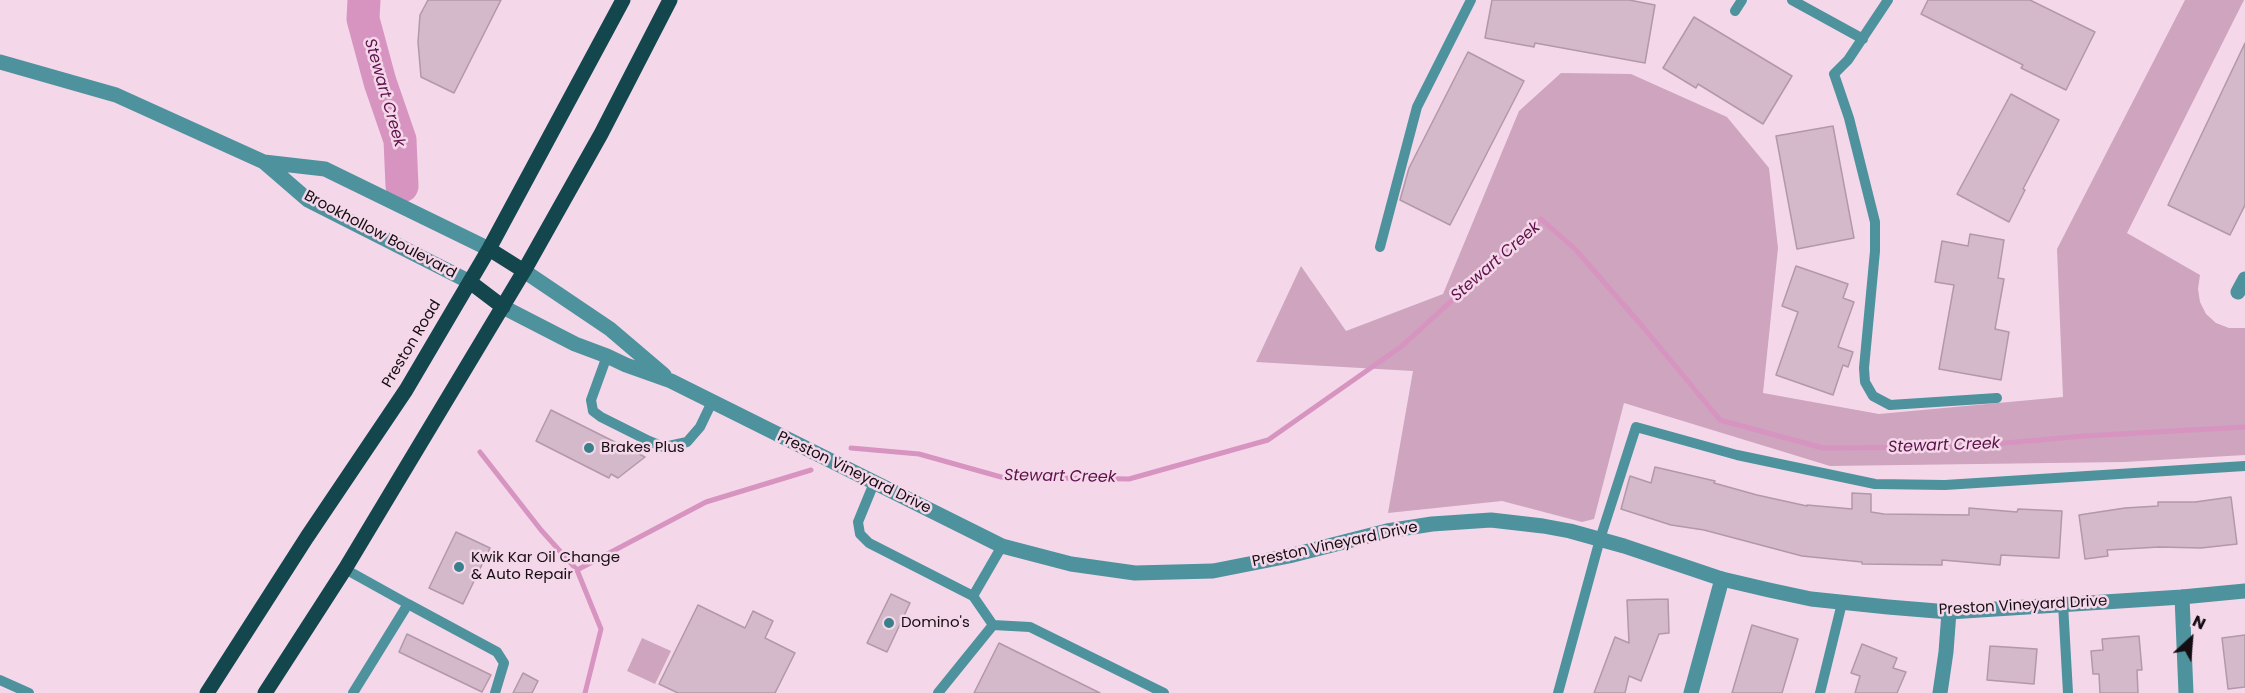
<!DOCTYPE html>
<html>
<head>
<meta charset="utf-8">
<style>
	body { margin:0 }
	#map { position:relative; width:2245px; height:693px; overflow:hidden; background:#f4d8e9; font-family:Poppins,sans-serif }
	canvas { display:block }
	.north { position:absolute; left:2161px; top:609px; width:60px; height:60px; -webkit-text-stroke:4px #f4d8e9; paint-order:stroke; rotate:26deg; font-size:16px; font-weight:700; line-height:24px; text-align:center; color:#160d13 }
	.north::after { content:''; display:block; margin:auto; width:21px; height:27px; background:#160d13; clip-path:polygon(50% 0,100% 100%,50% 72%,0 100%) }
</style>
</head>
<body>
<div id="map">
<canvas width="2245" height="693"></canvas>
<div class="north">N</div>
</div>
<script>
const c = document.querySelector('canvas').getContext('2d');
c.lineJoin = 'round';
function paint(path, color) { c.fillStyle = color; c.fill(path, 'evenodd'); }
const toPath = rows => new Path2D(rows.map(r => 'M' + r).join(''));
function stroke(path, color, width, dash) { c.strokeStyle = color; c.lineWidth = width; c.lineCap = dash ? 'butt' : 'round'; c.setLineDash(dash || []); c.stroke(path); }
function drawText(font, color, halo, rows, align = 'center') {
  c.font = font + ' Poppins,sans-serif'; c.lineWidth = 5; c.setLineDash([]); c.textBaseline = 'middle'; c.strokeStyle = halo; c.fillStyle = color; for (const [text, x, y, turn = 0] of rows) {
    c.save(); c.translate(x, y); c.rotate((+turn || 0) * Math.PI / 180); c.textAlign = isNaN(turn) ? turn : align; if (halo) c.strokeText(text, 0, 0); c.fillText(text, 0, 0); c.restore();
  }
}
const green = toPath([
	[2185,0,2244,0,2127,233,2200,275,2198,289,2200,302,2206,314,2216,323,2229,328,2245,328,2245,455,2124,462,1830,466,1624,403,1594,519,1582,522,1502,501,1388,513,1413,371,1256,362,1301,266,1346,331,1443,294,1519,111,1561,73,1631,74,1727,117,1769,168,1778,248,1763,393,1879,414,2063,397,2057,249],
	[642,638,671,651,655,684,627,671]
]);
const stream = toPath([
	[851,448,919,454,1001,477,1129,479,1268,440,1402,346,1541,219,1576,250,1643,327,1720,420,1823,448,1961,447,2084,436,2245,427],
	[480,452,541,530,577,570,601,629,585,693],
	[577,570,706,502,811,470]
]);
const river = toPath([
	[364,0,363,19,380,82,400,140,402,186]
]);
const building = toPath([
	[428,0,501,0,454,93,421,77,418,42,420,15,428,0],
	[1492,0,1629,0,1655,5,1645,63,1535,43,1534,47,1485,38,1492,0],
	[1928,0,2030,0,2095,32,2066,90,2021,68,2023,65,1921,14,1928,0],
	[1694,17,1792,76,1763,124,1698,84,1696,88,1663,68,1694,17],
	[2245,43,2245,205,2230,235,2168,205,2245,43],
	[1468,52,1524,81,1450,225,1400,200,1409,168,1468,52],
	[2011,94,2059,120,2023,189,2025,190,2009,222,1957,194,2011,94],
	[1833,126,1854,238,1797,249,1776,136,1833,126],
	[1970,234,2004,240,1998,278,2004,279,1995,329,2009,332,2001,380,1939,369,1954,285,1935,282,1942,241,1968,246,1970,234],
	[1796,266,1848,284,1843,298,1854,302,1838,347,1853,352,1848,367,1843,365,1833,395,1776,375,1798,312,1782,306,1796,266],
	[551,410,645,457,618,478,611,474,609,478,536,441,551,410],
	[1655,467,1715,481,1714,483,1757,495,1807,506,1807,505,1852,509,1852,493,1871,494,1871,512,1884,514,1969,515,1969,508,2017,512,2018,509,2062,511,2059,558,2001,555,2000,565,1942,560,1942,565,1862,564,1862,562,1802,556,1704,530,1671,525,1621,509,1630,476,1651,483,1655,467],
	[2231,497,2237,544,2201,548,2159,547,2107,550,2108,556,2085,559,2079,515,2125,508,2158,506,2158,502,2195,502,2231,497],
	[456,532,490,548,463,604,429,588,456,532],
	[891,594,910,603,887,652,867,643,891,594],
	[1668,599,1669,633,1659,634,1641,681,1629,676,1625,693,1594,693,1615,637,1629,643,1627,600,1668,599],
	[698,605,745,628,753,611,773,621,765,638,795,653,775,693,678,693,659,684,698,605],
	[1752,625,1798,639,1782,693,1732,693,1752,625],
	[407,634,491,675,482,692,399,652,407,634],
	[2245,635,2245,687,2228,689,2222,638,2245,635],
	[2139,636,2142,670,2137,670,2138,693,2100,693,2099,674,2093,674,2091,651,2103,650,2102,639,2139,636],
	[999,643,1100,693,974,693,999,643],
	[1862,644,1897,658,1893,668,1906,672,1897,693,1855,693,1860,676,1851,673,1862,644],
	[1990,646,2037,649,2034,684,1987,680,1990,646],
	[523,673,538,681,532,693,513,693,523,673]
]);
const service = toPath([
	[1792,0,1863,39],
	[1888,0,1848,60,1834,74,1849,118,1875,222,1875,251,1864,368,1865,382,1873,396,1890,405,1997,398],
	[1735,11,1742,0],
	[1380,247,1417,107,1471,0],
	[607,356,591,400,593,411,601,417,649,441,664,447,687,442,700,427,712,402],
	[874,483,858,522,860,534,869,543,973,596,993,625,1030,627,1164,693],
	[345,569,408,604,353,693],
	[973,596,1002,546],
	[408,604,497,652,504,663,495,693],
	[2063,604,2068,693],
	[0,680,29,693],
	[938,693,993,625],
	[1558,693,1600,539,1636,427,1737,455,1875,484,1945,485,2245,466],
	[1820,693,1842,603]
]);
const minor = toPath([
	[2238,292,2245,279],
	[2182,597,2186,693],
	[1691,693,1722,579],
	[1940,693,1946,652,1949,612]
]);
const tertiary = toPath([
	[0,62,116,95,264,162,308,200,470,282],
	[264,162,325,169,489,249],
	[524,271,610,329,664,375],
	[503,307,575,344,607,356,626,365,671,381,1002,546,1071,564,1135,573,1213,571,1289,556,1387,531,1432,524,1491,520,1543,526,1570,531,1624,546,1722,579,1769,590,1811,599,1888,607,1949,612,2182,597,2245,591]
]);
const primary = toPath([
	[489,249,524,271],
	[470,282,503,307],
	[207,693,307,537,406,390,489,249,623,0],
	[265,693,345,569,524,271,601,134,670,0]
]);
const markers = [
	[589,448,6,"#3a808b"],
	[459,567,6,"#3a808b"],
	[889,623,6,"#3a808b"]
];
const streetNames = [
	["Brookhollow Boulevard",380,235,28],
	["Preston Road",412,344,-59],
	["Preston Vineyard Drive",854,473,26],
	["Preston Vineyard Drive",1335,545,-12],
	["Preston Vineyard Drive",2023,606,-3]
];
const poiNames = [
	["Brakes Plus",601,448],
	["Kwik Kar Oil Change",471,558],
	["& Auto Repair",471,575],
	["Domino's",901,623]
];
const waterNames = [
	["Stewart Creek",384,93,74],
	["Stewart Creek",1496,262,-41],
	["Stewart Creek",1944,446,-2],
	["Stewart Creek",1060,477,1]
];
paint(green, '#cea4bf');
stroke(stream, '#d794c0', 5);
stroke(river, '#d794c0', 33);
paint(building, '#d3b9c9');
stroke(building, '#b298a8', 1.5);
stroke(service, '#4e929e', 10);
stroke(minor, '#4e929e', 15);
stroke(tertiary, '#4e929e', 15);
stroke(primary, '#13464d', 15);
for (const [x, y, r, color] of markers) { const dot = new Path2D(); dot.arc(x, y, r, 0, 2 * Math.PI); c.fillStyle = color; c.fill(dot); stroke(dot, '#f4d8e9', 2); }
drawText('15px', '#160d13', '#f4d8e9', streetNames);
drawText('15px', '#160d13', '#f4d8e9', poiNames, 'left');
drawText('italic 16px', '#5e104b', '#f4d8e9', waterNames);
</script>
</body>
</html>
